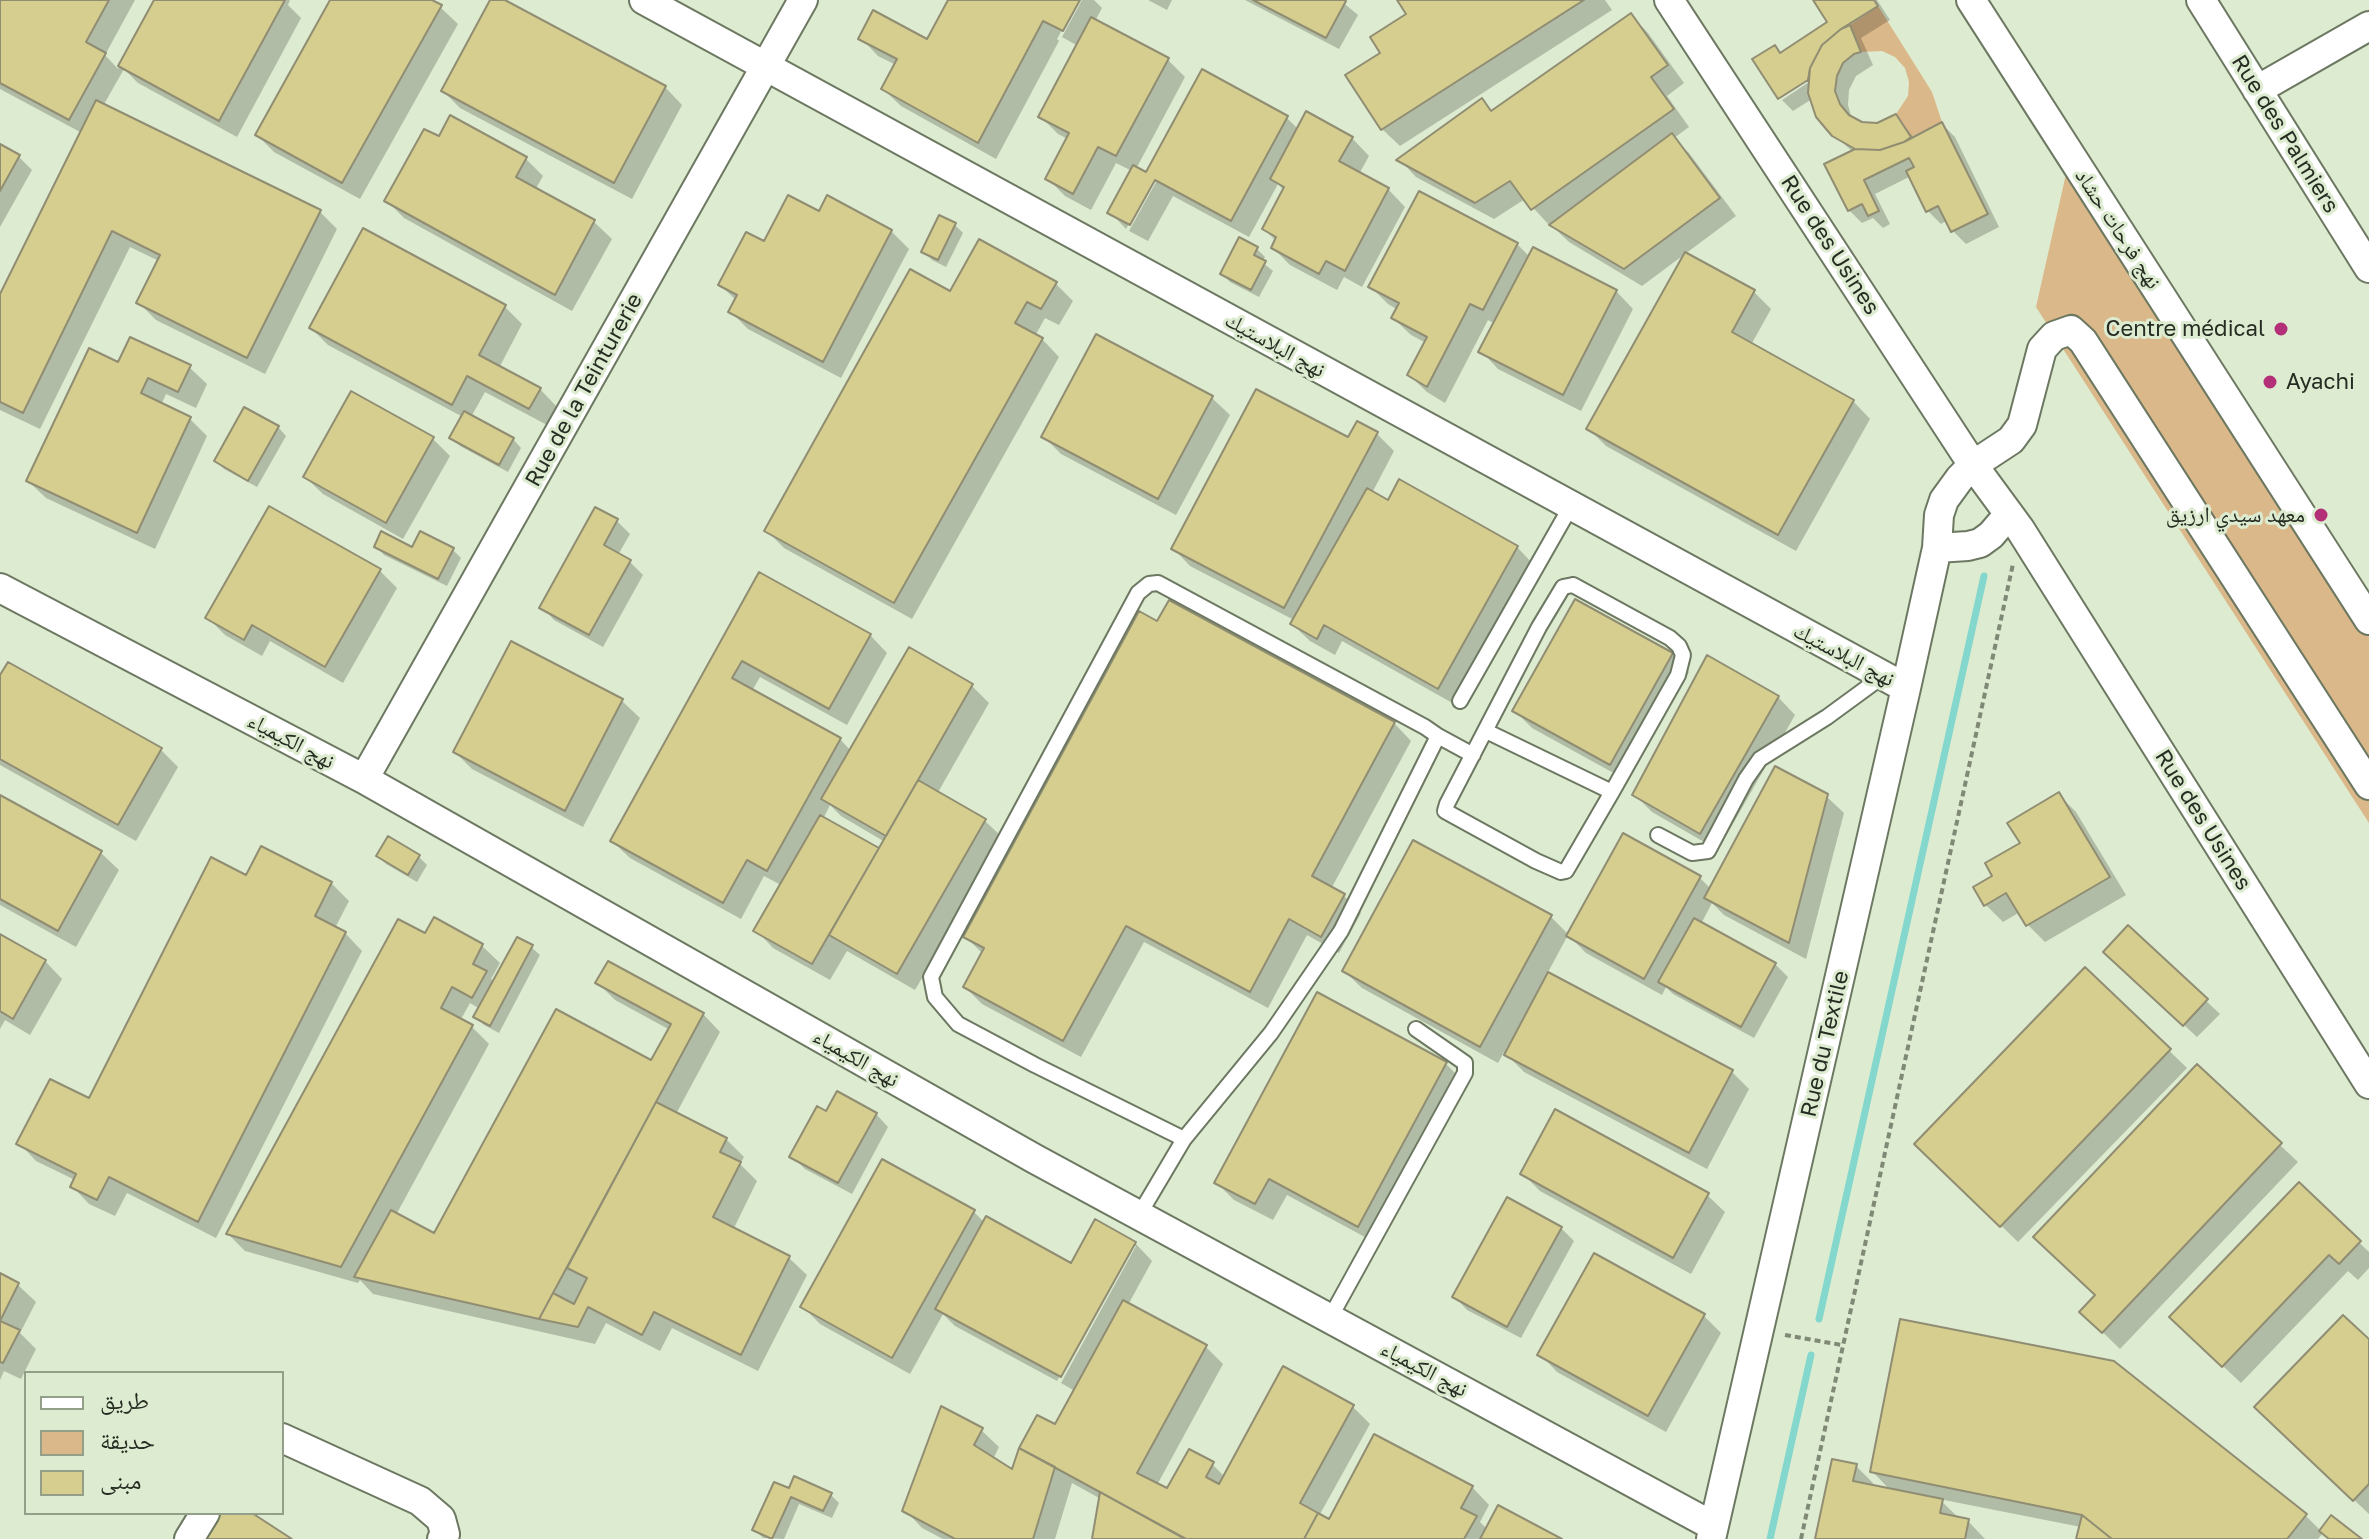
<!DOCTYPE html>
<html>
<head>
<meta charset="utf-8">
<style>
	body { margin:0 }
	#map { position:relative; width:2369px; height:1539px; overflow:hidden; background:#ddebd0; font-family:"Golos Text","Noto Naskh Arabic",sans-serif }
	canvas { display:block }
	.legend { position:absolute; left:24px; top:1371px; width:260px; height:144px; box-sizing:border-box; background:#ddebd0; border:2px solid #949f8a; margin:0; padding:10px 14px; list-style:none; font-size:24px; color:#262c22 }
	.legend li { display:flex; align-items:center; gap:16px; height:40px }
	.legend b { width:40px; border:2px solid #949f8a }
</style>
</head>
<body>
<div id="map">
<canvas width="2369" height="1539"></canvas>
<ul class="legend">
<li><b style="height:10px;background:#fff"></b>طريق</li>
<li><b style="height:22px;background:#dbb889"></b>حديقة</li>
<li><b style="height:22px;background:#d5ce8e"></b>مبنى</li>
</ul>
</div>
<script>
const c = document.querySelector('canvas').getContext('2d');
c.lineJoin = 'round';
function paint(path, color) { c.fillStyle = color; c.fill(path, 'evenodd'); }
const toPath = rows => new Path2D(rows.map(r => 'M' + r).join(''));
function stroke(path, color, width, dash) { c.strokeStyle = color; c.lineWidth = width; c.lineCap = dash ? 'butt' : 'round'; c.setLineDash(dash || []); c.stroke(path); }
function drawText(font, color, halo, rows, align = 'center') {
  c.font = font + ' "Golos Text","Noto Naskh Arabic",sans-serif'; c.lineWidth = 6; c.setLineDash([]); c.textBaseline = 'middle'; c.strokeStyle = halo; c.fillStyle = color; for (const [text, x, y, turn = 0] of rows) {
    c.save(); c.translate(x, y); c.rotate((+turn || 0) * Math.PI / 180); c.textAlign = isNaN(turn) ? turn : align; if (halo) c.strokeText(text, 0, 0); c.fillText(text, 0, 0); c.restore();
  }
}
const green = toPath([
	[1878,6,1932,92,1942,122,1911,137,1896,114,1908,96,1909,82,1905,68,1895,57,1882,51,1861,52,1850,25],
	[2073,143,2369,596,2369,823,2036,307]
]);
const shadow = toPath([
	[0,0,135,0,105,55,118,69,156,0,290,0,288,5,301,18,237,137,138,83,124,69,103,106,319,211,337,229,265,374,156,320,139,303,159,261,130,247,40,429,0,410,0,298,82,133,0,89],
	[333,0,428,0,440,7,458,24,360,199,274,152,257,135],
	[492,0,500,0,665,87,682,105,632,199,460,108,443,91],
	[950,0,1078,0,1057,39,1059,41,996,159,901,106,883,89,896,65,878,56,861,38,928,41],
	[1082,0,1094,0,1102,8,1095,21,1168,60,1185,77,1136,169,1147,175,1203,72,1287,118,1299,130,1352,138,1369,156,1359,174,1388,189,1405,207,1362,287,1344,277,1337,290,1290,265,1273,248,1276,241,1264,229,1284,191,1278,184,1249,237,1173,196,1148,241,1129,231,1156,182,1152,182,1126,229,1110,212,1132,171,1116,163,1091,210,1065,196,1047,178,1068,139,1058,134,1040,116,1078,46,1062,37],
	[1148,0,1172,0,1167,10],
	[1245,0,1340,0,1358,15,1339,49],
	[1399,0,1605,0,1612,10,1400,146,1382,129,1383,53,1409,14],
	[1815,0,1877,0,1890,20,1861,38,1873,65,1856,76,1849,90,1848,105,1852,119,1862,124,1877,125,1896,116,1914,138,1942,124,1955,137,1999,227,1966,244,1953,231,1948,220,1941,224,1928,211,1911,176,1875,194,1890,224,1883,228,1873,218,1862,223,1849,210,1853,152,1834,135,1812,99,1793,111,1782,100,1818,76,1815,73,1780,98,1755,60,1775,47,1782,54,1830,22],
	[1631,15,1648,33,1684,83,1667,96,1689,127,1674,138,1689,153,1736,216,1642,286,1569,242,1551,225,1550,226,1525,199,1494,219,1416,177,1400,160,1482,101,1493,112],
	[439,139,526,159,543,176,535,190,594,222,612,239,572,311,404,218,387,201],
	[0,147,19,157,32,170,0,227],
	[828,198,891,231,909,249,841,378,748,329,731,312,737,301,720,285,765,244,820,213],
	[955,225,963,233,946,267,932,260,923,251],
	[1517,244,1530,257,1616,291,1633,309,1581,411,1498,369,1481,351,1495,324,1488,320,1445,403,1427,392,1409,375,1426,343,1411,335,1393,318,1398,310,1388,304,1371,287],
	[1257,249,1265,257,1262,262,1273,271,1259,297,1230,282,1222,274],
	[1056,284,1073,301,1059,325,1045,318,1035,336,1042,339,1059,357,912,619,784,548,766,530,951,294],
	[1754,292,1771,309,1751,345,1853,401,1870,419,1796,551,1606,446,1589,429],
	[505,307,522,324,499,368,540,389,557,407,547,425,485,392,471,417,513,439,521,448,508,472,460,446,452,438,463,417,328,345,311,328],
	[1097,337,1212,398,1230,415,1176,515,1061,454,1044,437],
	[119,364,189,367,207,384,196,408,166,394,161,405,190,419,207,436,155,549,46,498,28,481],
	[278,427,286,436,257,487,224,469,216,461],
	[1377,434,1394,451,1372,493,1389,503,1517,547,1534,565,1456,705,1342,641,1335,655,1310,641,1292,624,1294,620,1190,566,1173,548,1349,440],
	[433,439,450,456,403,539,323,494,305,477],
	[270,509,380,571,397,588,343,683,270,641,262,656,225,635,208,618],
	[617,521,630,534,618,555,630,562,643,575,603,647,554,620,542,607],
	[376,546,413,550,453,550,461,558,447,586,384,555],
	[759,575,870,635,887,653,847,725,760,677,752,691,840,739,851,751,910,650,972,686,989,703,937,794,985,821,1003,838,915,990,847,951,830,980,773,948,756,930,781,885,764,876,741,919,630,858,612,841],
	[830,805,841,816,885,842,880,851,823,819],
	[512,643,622,701,640,718,583,827,472,769,455,752],
	[1672,654,1689,672,1628,781,1532,728,1515,711],
	[0,680,160,749,178,767,136,841,0,765],
	[1778,697,1795,715,1718,850,1652,812,1635,795],
	[1394,723,1411,741,1331,889,1343,895,1361,913,1339,953,1307,935,1268,1008,1144,942,1081,1057,982,1004,965,987,983,954,965,936],
	[2059,795,2076,812,2126,895,2045,942,2028,925,2020,912,2003,922,1986,905,1995,877],
	[1826,796,1844,813,1806,959,1724,915,1712,903,1701,924,1775,964,1788,977,1754,1038,1673,994,1666,987,1662,995,1586,953,1568,935,1547,974,1732,1072,1749,1089,1707,1169,1524,1072,1504,1052,1498,1063,1362,988,1344,971,1551,917,1569,935,1699,877,1711,889],
	[0,797,101,853,119,870,76,947,0,905],
	[388,839,419,857,427,865,417,882,386,864,378,856],
	[262,849,331,883,349,901,335,928,345,933,362,951,216,1238,127,1193,115,1216,89,1204,72,1186,75,1180,36,1161,19,1143,89,1101,247,877],
	[435,920,482,946,500,963,491,979,495,982,531,947,540,955,499,1033,484,1025,476,1017,480,1009,470,1003,460,1021,472,1027,489,1044,396,1215,435,1236,652,1063,670,1030,615,1000,598,983,703,1014,720,1032,676,1114,726,1139,744,1157,740,1164,757,1181,733,1230,789,1258,807,1275,758,1371,672,1328,660,1351,606,1323,595,1344,373,1294,360,1280,358,1283,245,1251,228,1234],
	[2128,928,2220,1014,2197,1037,2119,965],
	[0,936,45,961,62,979,30,1035,5,1020,0,1029],
	[2086,970,2187,1068,2018,1242,1917,1144],
	[1318,995,1446,1064,1463,1081,1376,1243,1287,1195,1273,1220,1234,1200,1216,1182],
	[2197,1067,2298,1162,2120,1349,2082,1312,2097,1296],
	[827,1114,876,1114,888,1127,852,1194,805,1169,792,1156],
	[1522,1173,1707,1195,1725,1212,1691,1274,1540,1191],
	[2299,1185,2369,1252,2369,1268,2358,1280,2348,1271,2241,1383,2190,1335],
	[973,1211,985,1223,1072,1265,1135,1243,1152,1261,1128,1305,1206,1347,1223,1364,1157,1485,1168,1491,1212,1464,1225,1477,1352,1406,1370,1424,1319,1516,1329,1522,1472,1487,1489,1505,1480,1522,1487,1529,1558,1539,1094,1539,1101,1499,1072,1483,1055,1539,943,1539,922,1528,905,1510,981,1430,999,1447,993,1459,1013,1472,1056,1427,1075,1391,1061,1383,1136,1246,1131,1246,1057,1381,955,1326,943,1314,910,1374,820,1324,803,1307],
	[1561,1228,1574,1241,1521,1338,1467,1310,1455,1297],
	[0,1276,18,1285,36,1302,20,1333,36,1349,21,1379,4,1371,0,1380],
	[1704,1316,1721,1333,1666,1432,1557,1372,1540,1354],
	[2369,1342,2369,1514,2274,1424],
	[1856,1466,1873,1483,1872,1487,1891,1491,1872,1471,2306,1516,2321,1531,2359,1539,2329,1539,2323,1533,2318,1539,2078,1539,2081,1527,1939,1499,1960,1519,1968,1521,1985,1539,1817,1539],
	[790,1491,830,1494,839,1503,832,1518,799,1504,784,1539,763,1538,755,1530]
]);
const stream = toPath([
	[1819,1319,1984,576],
	[1770,1539,1811,1355]
]);
const building = toPath([
	[0,0,109,0,86,42,106,53,69,120,0,83,0,0],
	[154,0,285,0,219,121,118,66,154,0],
	[330,0,432,0,442,5,342,183,255,135,330,0],
	[490,0,505,0,666,86,614,183,441,91,490,0],
	[948,0,1080,0,1063,31,1043,21,978,143,881,89,897,59,858,39,873,10,927,39,948,0],
	[1253,0,1345,0,1346,1,1326,38,1253,0],
	[1397,0,1584,0,1381,130,1345,75,1380,53,1370,37,1406,14,1397,0],
	[1813,0,1874,0,1878,6,1841,29,1822,45,1810,68,1808,80,1778,99,1752,59,1775,45,1780,53,1827,22,1813,0],
	[1631,13,1668,65,1651,77,1674,109,1531,210,1510,181,1475,203,1396,160,1482,98,1491,111,1631,13],
	[1091,17,1169,58,1116,156,1098,147,1073,194,1045,179,1069,133,1038,117,1091,17],
	[1850,25,1861,52,1854,54,1843,63,1837,76,1835,91,1840,104,1849,115,1862,122,1877,123,1896,114,1911,137,1904,142,1880,150,1855,149,1832,136,1816,117,1808,93,1810,68,1822,45,1841,29,1850,25],
	[1202,69,1288,116,1231,221,1155,180,1130,225,1107,213,1133,165,1146,172,1202,69],
	[96,100,321,210,247,358,136,303,160,255,112,231,23,413,0,402,0,294,96,100],
	[1306,111,1353,137,1339,161,1389,188,1345,271,1326,261,1319,274,1271,248,1276,237,1262,229,1284,187,1270,179,1306,111],
	[450,115,527,157,516,177,595,220,555,295,384,201,424,129,439,136,450,115],
	[1942,122,1988,214,1951,232,1938,206,1926,212,1906,171,1914,167,1909,158,1864,180,1879,211,1868,216,1862,204,1848,211,1824,164,1855,149,1880,150,1904,142,1942,122],
	[1672,133,1720,198,1624,269,1549,225,1672,133],
	[0,144,20,155,0,191,0,144],
	[1419,191,1518,243,1483,310,1470,304,1427,387,1407,375,1427,337,1391,318,1399,303,1368,287,1419,191],
	[788,195,819,211,827,195,892,230,823,362,728,312,737,295,718,285,746,232,764,241,788,195],
	[939,215,956,223,938,260,921,252,939,215],
	[363,228,506,305,479,355,541,388,529,409,467,376,452,405,309,328,363,228],
	[1239,237,1258,247,1254,255,1266,261,1251,290,1220,274,1239,237],
	[979,239,1057,282,1041,309,1027,302,1015,323,1043,338,894,603,764,531,910,269,950,291,979,239],
	[1533,247,1617,290,1563,395,1478,352,1533,247],
	[1685,252,1755,290,1732,332,1854,400,1778,535,1586,429,1685,252],
	[1096,334,1213,396,1158,499,1041,437,1096,334],
	[130,337,191,365,178,392,148,378,141,393,191,417,137,533,26,481,89,348,118,362,130,337],
	[1256,389,1348,437,1357,421,1378,432,1284,608,1171,549,1256,389],
	[351,391,434,437,386,523,303,477,351,391],
	[244,407,279,426,248,481,214,461,244,407],
	[464,411,514,438,499,465,449,438,464,411],
	[1399,479,1518,546,1438,689,1324,625,1317,639,1290,624,1367,488,1388,500,1399,479],
	[269,506,381,569,325,667,252,625,244,640,205,618,269,506],
	[595,507,618,519,604,545,631,560,589,635,539,608,595,507],
	[381,531,412,547,420,531,454,548,438,579,374,547,381,531],
	[759,572,871,634,829,709,742,661,732,678,841,738,767,871,747,860,723,903,610,841,759,572],
	[1575,599,1673,653,1610,765,1512,711,1575,599],
	[1169,600,1395,722,1312,876,1345,894,1321,937,1289,919,1250,992,1126,926,1063,1041,963,987,984,948,963,937,1139,611,1157,621,1169,600],
	[511,641,623,699,565,811,453,752,511,641],
	[909,647,973,684,886,836,821,799,909,647],
	[1707,655,1779,696,1700,834,1632,795,1707,655],
	[8,662,162,748,118,825,0,759,0,675,8,662],
	[1775,766,1828,794,1789,943,1704,898,1775,766],
	[918,780,986,819,897,974,829,935,918,780],
	[2059,792,2110,877,2026,926,2006,893,1984,906,1973,887,1992,876,1985,863,2020,843,2007,823,2059,792],
	[0,795,102,851,58,931,0,899,0,795],
	[820,815,879,848,812,964,753,931,820,815],
	[1623,833,1701,876,1644,979,1566,936,1623,833],
	[388,836,420,855,408,875,376,856,388,836],
	[1413,840,1552,915,1480,1047,1342,971,1413,840],
	[261,846,332,882,315,916,346,932,198,1222,109,1177,97,1200,70,1187,76,1174,16,1144,50,1079,89,1098,211,857,246,875,261,846],
	[434,917,483,944,473,964,487,971,472,998,452,987,441,1008,473,1025,341,1267,226,1234,398,919,425,933,434,917],
	[1694,918,1776,963,1741,1027,1658,982,1694,918],
	[2128,925,2208,999,2183,1026,2103,952,2128,925],
	[0,934,46,960,13,1019,0,1011,0,934],
	[517,937,533,945,490,1026,473,1017,517,937],
	[608,961,704,1013,539,1319,354,1277,391,1210,434,1233,556,1009,651,1060,671,1024,595,983,608,961],
	[2085,967,2171,1049,2000,1227,1914,1144,2085,967],
	[1548,972,1733,1070,1689,1153,1504,1055,1548,972],
	[1317,992,1447,1062,1358,1227,1269,1179,1255,1204,1214,1183,1317,992],
	[2197,1064,2282,1143,2102,1333,2079,1312,2095,1295,2033,1237,2197,1064],
	[837,1091,877,1113,838,1183,789,1157,817,1106,826,1111,837,1091],
	[656,1102,727,1138,720,1152,741,1162,713,1217,790,1256,741,1355,654,1312,642,1335,588,1307,578,1327,539,1319,553,1293,574,1304,587,1278,567,1268,656,1102],
	[1555,1109,1709,1193,1673,1258,1520,1174,1555,1109],
	[882,1159,975,1210,892,1358,800,1307,882,1159],
	[2299,1182,2361,1241,2339,1264,2329,1255,2222,1367,2169,1317,2299,1182],
	[1507,1197,1562,1227,1507,1327,1452,1297,1507,1197],
	[986,1216,1071,1263,1095,1219,1136,1242,1061,1377,935,1309,986,1216],
	[1594,1253,1705,1314,1648,1416,1537,1355,1594,1253],
	[0,1273,19,1283,0,1321,20,1330,3,1363,0,1362,0,1273],
	[1123,1300,1207,1345,1137,1473,1167,1488,1189,1449,1214,1462,1206,1477,1219,1484,1283,1366,1354,1405,1300,1503,1318,1513,1304,1539,1186,1539,1019,1448,1037,1415,1055,1424,1123,1300],
	[2343,1315,2369,1339,2369,1484,2353,1501,2254,1407,2343,1315],
	[1900,1319,2114,1361,2307,1514,2287,1539,2112,1539,2082,1515,1870,1472,1900,1319],
	[941,1406,983,1428,974,1445,1012,1469,1019,1448,1055,1467,1033,1539,955,1539,902,1511,941,1406],
	[1374,1434,1473,1486,1461,1508,1477,1516,1464,1539,1304,1539,1318,1513,1329,1519,1374,1434],
	[1832,1459,1857,1464,1853,1481,1943,1499,1940,1513,1969,1519,1965,1539,1815,1539,1832,1459],
	[794,1476,832,1493,823,1511,791,1497,772,1539,752,1530,774,1482,789,1488,794,1476],
	[1100,1492,1185,1539,1092,1539,1100,1492],
	[1498,1505,1562,1539,1480,1539,1498,1505],
	[219,1513,252,1513,292,1539,177,1539,209,1529,219,1513],
	[2082,1515,2112,1539,2076,1539,2082,1515],
	[2331,1515,2362,1539,2329,1539,2319,1531,2331,1515]
]);
const path = toPath([
	[1785,1335,1842,1345],
	[1801,1539,2013,564]
]);
const lane = toPath([
	[1573,585,1670,638,1679,646,1683,655,1678,675,1612,792,1566,871,1561,872,1536,861,1445,811,1447,804,1539,627,1563,587,1573,585],
	[1460,701,1571,506],
	[1486,731,1612,792],
	[1438,736,1473,755],
	[1658,835,1692,853,1708,851,1746,779,1760,759,1827,717,1883,676],
	[1139,1215,1184,1139,1271,1033,1341,931,1438,736,1425,727,1158,583,1149,584,1138,593,931,977,935,997,958,1024,1035,1065,1184,1139],
	[1330,1318,1465,1073,1465,1063,1416,1029]
]);
const street = toPath([
	[644,0,1906,688],
	[1669,0,1973,465,2020,529,2369,1084],
	[1971,0,2369,620],
	[2201,0,2369,268],
	[2257,90,2369,26],
	[1937,548,1968,546,1980,543,1991,535,2009,514],
	[0,588,364,779,1035,1159,1713,1526],
	[364,779,803,0],
	[282,1438,420,1501,441,1519,445,1534,442,1539],
	[189,1539,205,1513],
	[1711,1539,1906,688,1937,548,1939,515,1944,500,1960,478,1973,465,2011,440,2022,425,2042,349,2054,336,2071,330,2083,341,2369,785]
]);
const markers = [
	[2281,329,8,"#b33078"],
	[2270,382,8,"#b33078"],
	[2321,515,8,"#b33078"]
];
const streetNames = [
	["Rue des Palmiers",2285,134,58],
	["نهج فرحات حشاد",2118,229,57],
	["Rue des Usines",1830,245,57],
	["نهج البلاستيك",1275,345,29],
	["Rue de la Teinturerie",584,390,-61],
	["نهج البلاستيك",1844,655,28],
	["نهج الكيمياء",291,741,28],
	["Rue des Usines",2203,820,58],
	["Rue du Textile",1825,1044,-77],
	["نهج الكيمياء",856,1058,30],
	["نهج الكيمياء",1424,1369,28]
];
const poiNames = [
	["Centre médical",2265,329],
	["Ayachi",2286,382,"left"],
	["معهد سيدي ارزيق",2305,515]
];
paint(green, '#dbb889');
paint(shadow, '#0003');
stroke(stream, '#84d7cd', 7);
paint(building, '#d5ce8e');
stroke(building, '#908d73', 2);
stroke(lane, '#6c7861', 18);
stroke(street, '#6c7861', 32);
stroke(path, '#7f8976', 4, [6, 4]);
stroke(lane, '#fff', 14);
stroke(street, '#fff', 28);
for (const [x, y, r, color] of markers) { const dot = new Path2D(); dot.arc(x, y, r, 0, 2 * Math.PI); c.fillStyle = color; c.fill(dot); stroke(dot, '#ddebd0', 3); }
drawText('22px', '#262c22', '#ddebd0', streetNames);
drawText('22px', '#262c22', '#ddebd0', poiNames, 'right');
</script>
</body>
</html>
